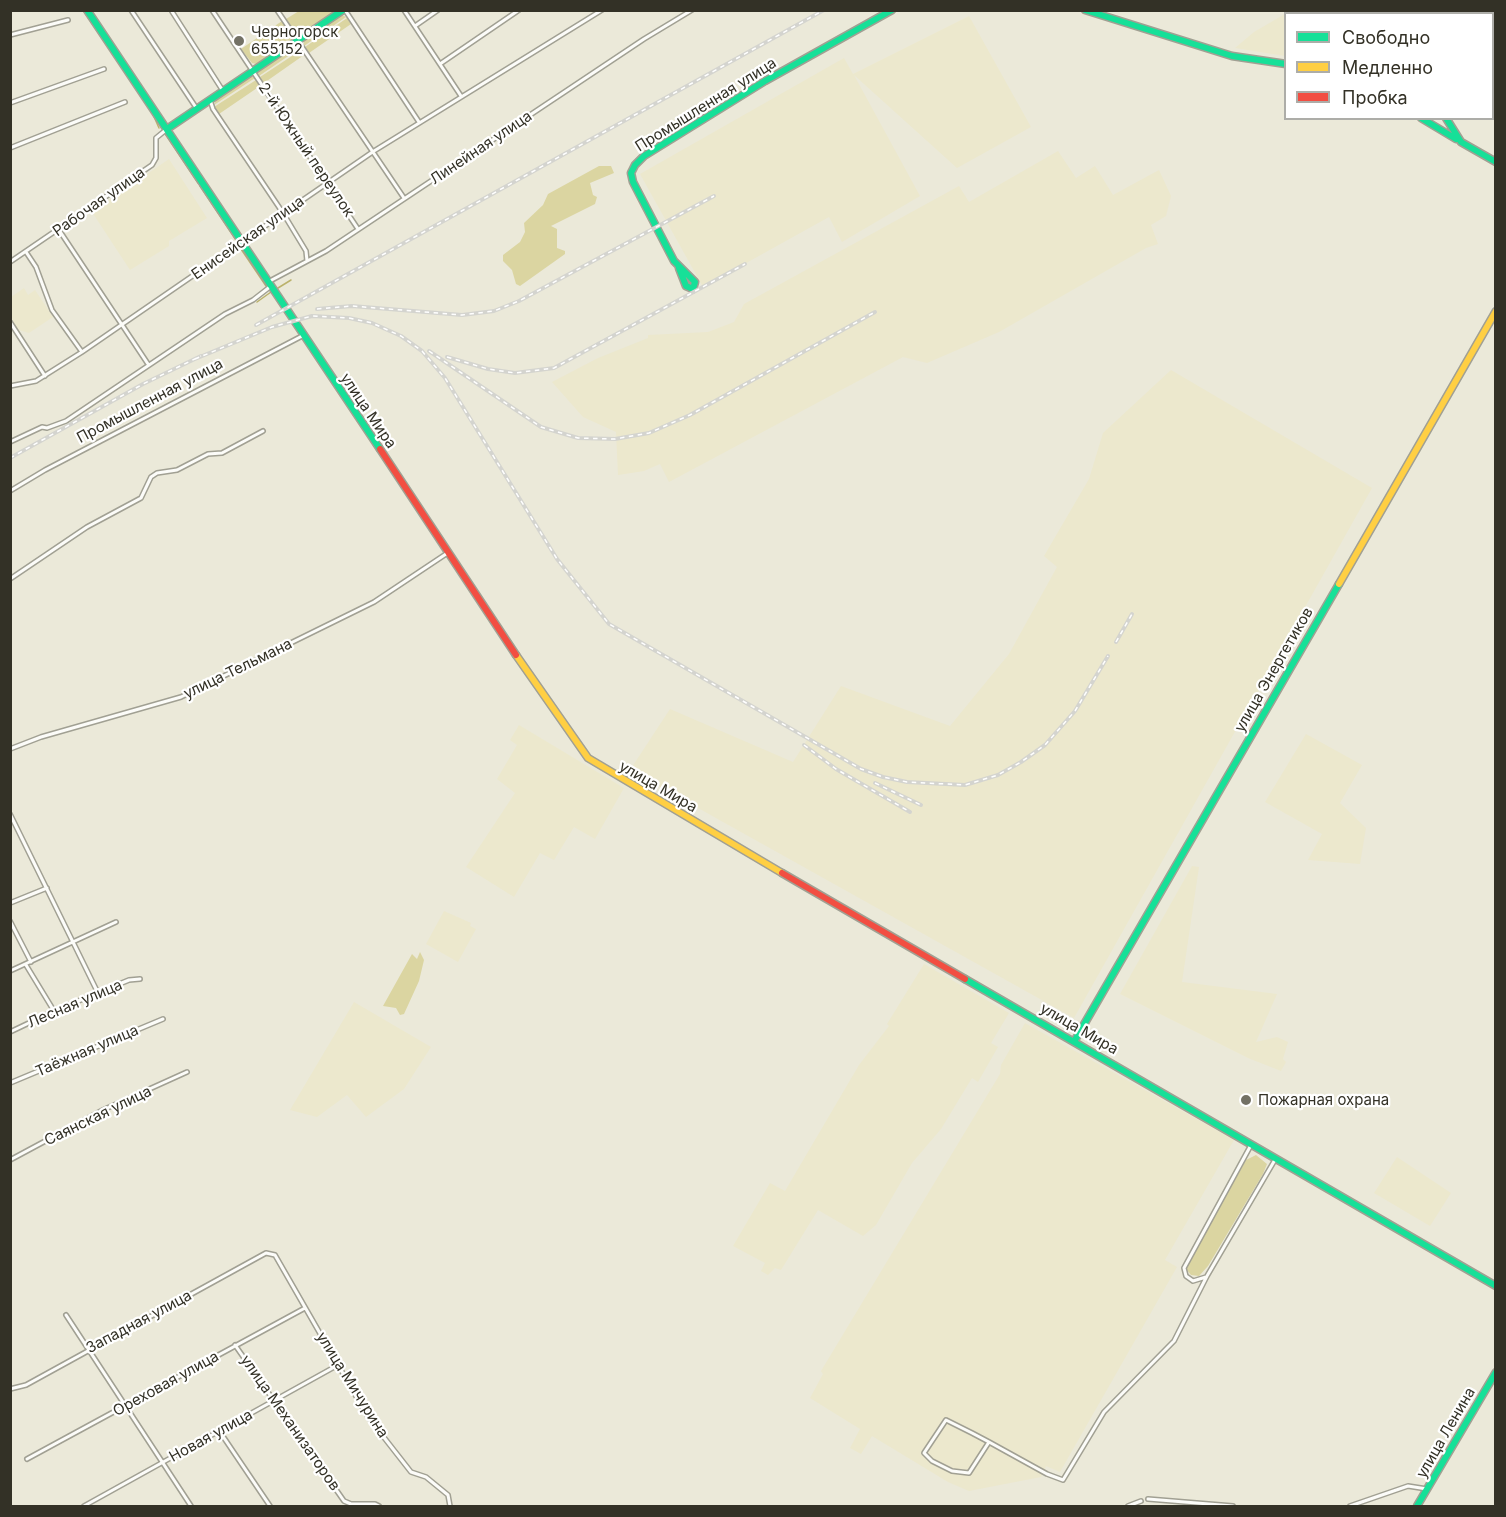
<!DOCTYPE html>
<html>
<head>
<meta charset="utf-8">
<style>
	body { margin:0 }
	#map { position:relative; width:1506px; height:1517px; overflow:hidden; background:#ebe9d9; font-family:Inter,sans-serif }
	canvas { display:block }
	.frame { position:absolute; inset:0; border:12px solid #333126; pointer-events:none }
	.legend { position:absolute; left:1284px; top:12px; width:210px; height:108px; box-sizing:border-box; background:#fff; border:2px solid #adada8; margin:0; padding:8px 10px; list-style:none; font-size:18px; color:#333126 }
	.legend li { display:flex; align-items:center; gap:12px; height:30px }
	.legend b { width:30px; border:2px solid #adada8 }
</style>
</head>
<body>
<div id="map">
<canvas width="1506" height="1517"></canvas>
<div class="frame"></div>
<ul class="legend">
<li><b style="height:8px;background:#16e098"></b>Свободно</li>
<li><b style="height:8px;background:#ffcf43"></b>Медленно</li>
<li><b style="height:8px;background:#f24e42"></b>Пробка</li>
</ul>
</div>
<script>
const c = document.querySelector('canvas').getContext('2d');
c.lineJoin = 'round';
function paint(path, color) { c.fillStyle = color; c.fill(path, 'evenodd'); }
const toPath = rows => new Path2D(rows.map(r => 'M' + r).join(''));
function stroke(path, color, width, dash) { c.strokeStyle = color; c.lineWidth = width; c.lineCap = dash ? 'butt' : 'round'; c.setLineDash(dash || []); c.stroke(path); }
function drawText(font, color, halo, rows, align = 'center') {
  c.font = font + ' Inter,sans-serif'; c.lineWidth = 4.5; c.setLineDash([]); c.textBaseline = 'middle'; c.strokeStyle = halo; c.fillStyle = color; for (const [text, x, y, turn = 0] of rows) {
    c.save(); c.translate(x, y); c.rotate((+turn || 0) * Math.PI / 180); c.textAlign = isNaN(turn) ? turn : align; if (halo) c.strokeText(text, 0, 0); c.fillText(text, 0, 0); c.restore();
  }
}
const built = toPath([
	[1290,11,1325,11,1327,13,1286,14,1285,56,1235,48,1254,32],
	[1410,11,1495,11,1495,54,1493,53,1492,14,1412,14],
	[969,16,1031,127,957,168,854,75,920,196,842,242,829,217,703,287,640,174,844,58,853,74],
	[1058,151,1076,178,1095,166,1113,195,1159,170,1171,196,1166,216,1151,225,1158,244,1146,248,999,332,927,363,903,357,669,482,660,464,644,471,618,475,616,432,583,417,552,382,598,358,648,338,648,335,708,332,734,322,744,304,959,186,969,202],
	[169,159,207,218,169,241,169,246,130,270,92,212],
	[24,288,28,295,35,290,53,317,29,333,19,330,11,318,11,297],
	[1171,370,1372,488,1074,1018,630,770,670,709,793,762,841,686,950,726,1009,654,1057,567,1044,556,1089,479,1103,433],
	[519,725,624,788,595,839,574,827,554,860,540,853,514,897,466,867,515,793,497,779,517,745,510,740],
	[1306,734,1362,765,1340,803,1366,828,1360,864,1308,860,1322,834,1265,802],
	[1192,866,1199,867,1182,982,1277,994,1256,1042,1277,1037,1288,1042,1283,1059,1286,1062,1281,1071,1248,1058,1120,994],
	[444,911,471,923,470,926,476,929,458,962,426,944],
	[924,964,1009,1013,991,1043,998,1047,978,1082,972,1078,941,1129,912,1163,876,1225,863,1236,818,1210,781,1270,775,1268,768,1275,761,1271,765,1263,733,1246,770,1183,785,1191,859,1065,889,1026,887,1024],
	[354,1002,431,1047,404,1089,366,1117,347,1095,317,1117,290,1110],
	[1025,1023,1234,1140,1165,1260,1177,1267,1060,1472,1046,1466,1041,1477,969,1491,948,1482,872,1436,861,1454,850,1448,860,1429,810,1398,823,1374,821,1371,1000,1074,1001,1065],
	[1397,1157,1451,1193,1430,1226,1374,1193]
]);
const green = toPath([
	[299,11,299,10,337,11,301,35,297,34,286,19],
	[342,15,346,17,304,46,304,40],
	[347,18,351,24,309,53,305,47],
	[282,21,291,34,292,41,256,64,252,63,241,49],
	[295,47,300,48,259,76,257,71],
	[301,50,304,55,264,83,260,77],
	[250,76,255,78,214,105,217,98],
	[256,80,260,86,219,114,214,107],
	[599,166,611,166,614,173,590,183,593,195,597,197,595,204,551,226,557,229,557,248,565,251,565,254,520,286,516,284,512,270,503,261,503,255,520,242,525,232,524,223,543,205,548,194],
	[420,952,424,960,419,981,404,1014,400,1015,396,1008,383,1006,412,954,417,959],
	[1256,1155,1267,1164,1263,1174,1208,1266,1199,1276,1191,1275,1186,1269,1191,1258,1246,1160]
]);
const stream = toPath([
	[83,10,151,110,159,128],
	[166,135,198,183],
	[200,186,236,240],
	[241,249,266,286],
	[278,288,291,280],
	[257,302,271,292]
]);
const street = toPath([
	[131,10,197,109],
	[171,10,223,91],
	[212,10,358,229],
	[277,10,404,198],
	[345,10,419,122],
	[404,10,461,96],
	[415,26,438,10],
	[10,35,68,20],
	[440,64,519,10],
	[210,100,213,109,283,213,306,251,307,261],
	[10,103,104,69],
	[10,148,125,102],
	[59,230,148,364],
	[26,252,36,267,52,310,82,352],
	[10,262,152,165,156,158,156,138,167,129],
	[268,282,326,251,644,39,692,10],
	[10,322,45,376],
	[10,386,36,381,82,352,374,151,602,10],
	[10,442,42,427,47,428,66,421,225,314,253,300,271,286],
	[10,491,45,470,304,335],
	[10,579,87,527,141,498,151,477,157,473,177,470,208,454,222,453,263,431],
	[10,749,41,737,181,697,374,602,449,552],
	[10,814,98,993],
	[10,903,47,888],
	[10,921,31,962],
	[26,965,54,1011],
	[10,971,116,922],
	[10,1032,54,1011,129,980,140,979],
	[10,1083,163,1019],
	[10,1160,103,1110,187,1072],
	[1206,1277,1193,1281,1186,1276,1184,1268,1251,1145],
	[66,1315,191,1506],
	[235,1345,344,1501,351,1504,375,1504,379,1506],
	[10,1389,26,1385,266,1253,275,1255,368,1417,411,1472,426,1477,448,1495,450,1506],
	[220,1432,270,1506],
	[989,1442,969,1473,952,1471,932,1461,924,1453,946,1420,972,1433,989,1442,1047,1474,1063,1480,1104,1412,1174,1341,1207,1276,1276,1158],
	[27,1459,305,1308],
	[1148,1499,1233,1506],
	[84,1506,338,1365],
	[1128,1506,1141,1501],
	[1350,1506,1408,1486,1427,1489]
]);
const fast = toPath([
	[87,10,380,449],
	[1085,10,1232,56,1286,64],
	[1421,118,1456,139],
	[1446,118,1461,142,1496,162],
	[167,129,343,10],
	[679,268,686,286,693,289,695,282,674,261,633,182,631,173,635,165,644,156,765,81,892,10],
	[965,979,1496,1286],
	[1075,1040,1339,584],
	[1417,1506,1496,1372]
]);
const slow = toPath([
	[1387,10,1388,14],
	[1339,584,1496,311],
	[516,655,588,758,782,873]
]);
const jam = toPath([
	[380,449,516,655],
	[782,873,965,979]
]);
const rail = toPath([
	[317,309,352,306,462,315,494,311,519,301,714,196],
	[256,325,824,10],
	[429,351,541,427,578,438,615,439,649,433,690,415,875,312],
	[447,357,488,369,515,373,554,368,745,264],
	[195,359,272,327,312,316,349,318,372,323,401,336,422,351,445,378,557,559,609,624,861,769,883,777,907,782,965,785,998,775,1021,762,1045,745,1075,711,1108,656],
	[10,458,143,384,201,356],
	[1116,642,1132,614],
	[804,745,836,769,910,812],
	[875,783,921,805]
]);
const markers = [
	[239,41,6,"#737165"],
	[1246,1100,6,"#737165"]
];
const poiNames = [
	["Черногорск",251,32],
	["655152",251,49],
	["Пожарная охрана",1258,1100]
];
const streetNames = [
	["Промышленная улица",706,105,-32],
	["Линейная улица",481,148,-34],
	["2-й Южный переулок",306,150,56],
	["Рабочая улица",99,202,-35],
	["Енисейская улица",248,238,-35],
	["Промышленная улица",150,401,-28],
	["улица Мира",368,411,56],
	["улица Тельмана",238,669,-26],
	["улица Энергетиков",1274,670,-60],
	["улица Мира",658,787,30],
	["Лесная улица",75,1004,-23],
	["улица Мира",1079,1029,30],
	["Таёжная улица",87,1051,-23],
	["Саянская улица",98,1116,-26],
	["Западная улица",139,1322,-28],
	["Ореховая улица",166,1384,-29],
	["улица Мичурина",352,1385,58],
	["улица Механизаторов",290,1423,55],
	["улица Ленина",1446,1433,-60],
	["Новая улица",211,1436,-29]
];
paint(built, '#ece8cd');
paint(green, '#dbd5a1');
stroke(stream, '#bbb26c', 1.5);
stroke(street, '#a1a093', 6);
stroke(fast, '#a1a093', 9);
stroke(slow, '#a1a093', 9);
stroke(jam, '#a1a093', 9);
stroke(street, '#fcfcf9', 3);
stroke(fast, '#16e098', 6);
stroke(slow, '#ffcf43', 6);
stroke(jam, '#f24e42', 6);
stroke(rail, '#d4d4cf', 4);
stroke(rail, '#fff', 1.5, [4.5]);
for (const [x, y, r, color] of markers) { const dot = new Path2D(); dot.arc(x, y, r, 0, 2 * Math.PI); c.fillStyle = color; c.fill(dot); stroke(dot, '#fff', 2); }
drawText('15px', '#333126', '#fff', poiNames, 'left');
drawText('15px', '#333126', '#fff', streetNames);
</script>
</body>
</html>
